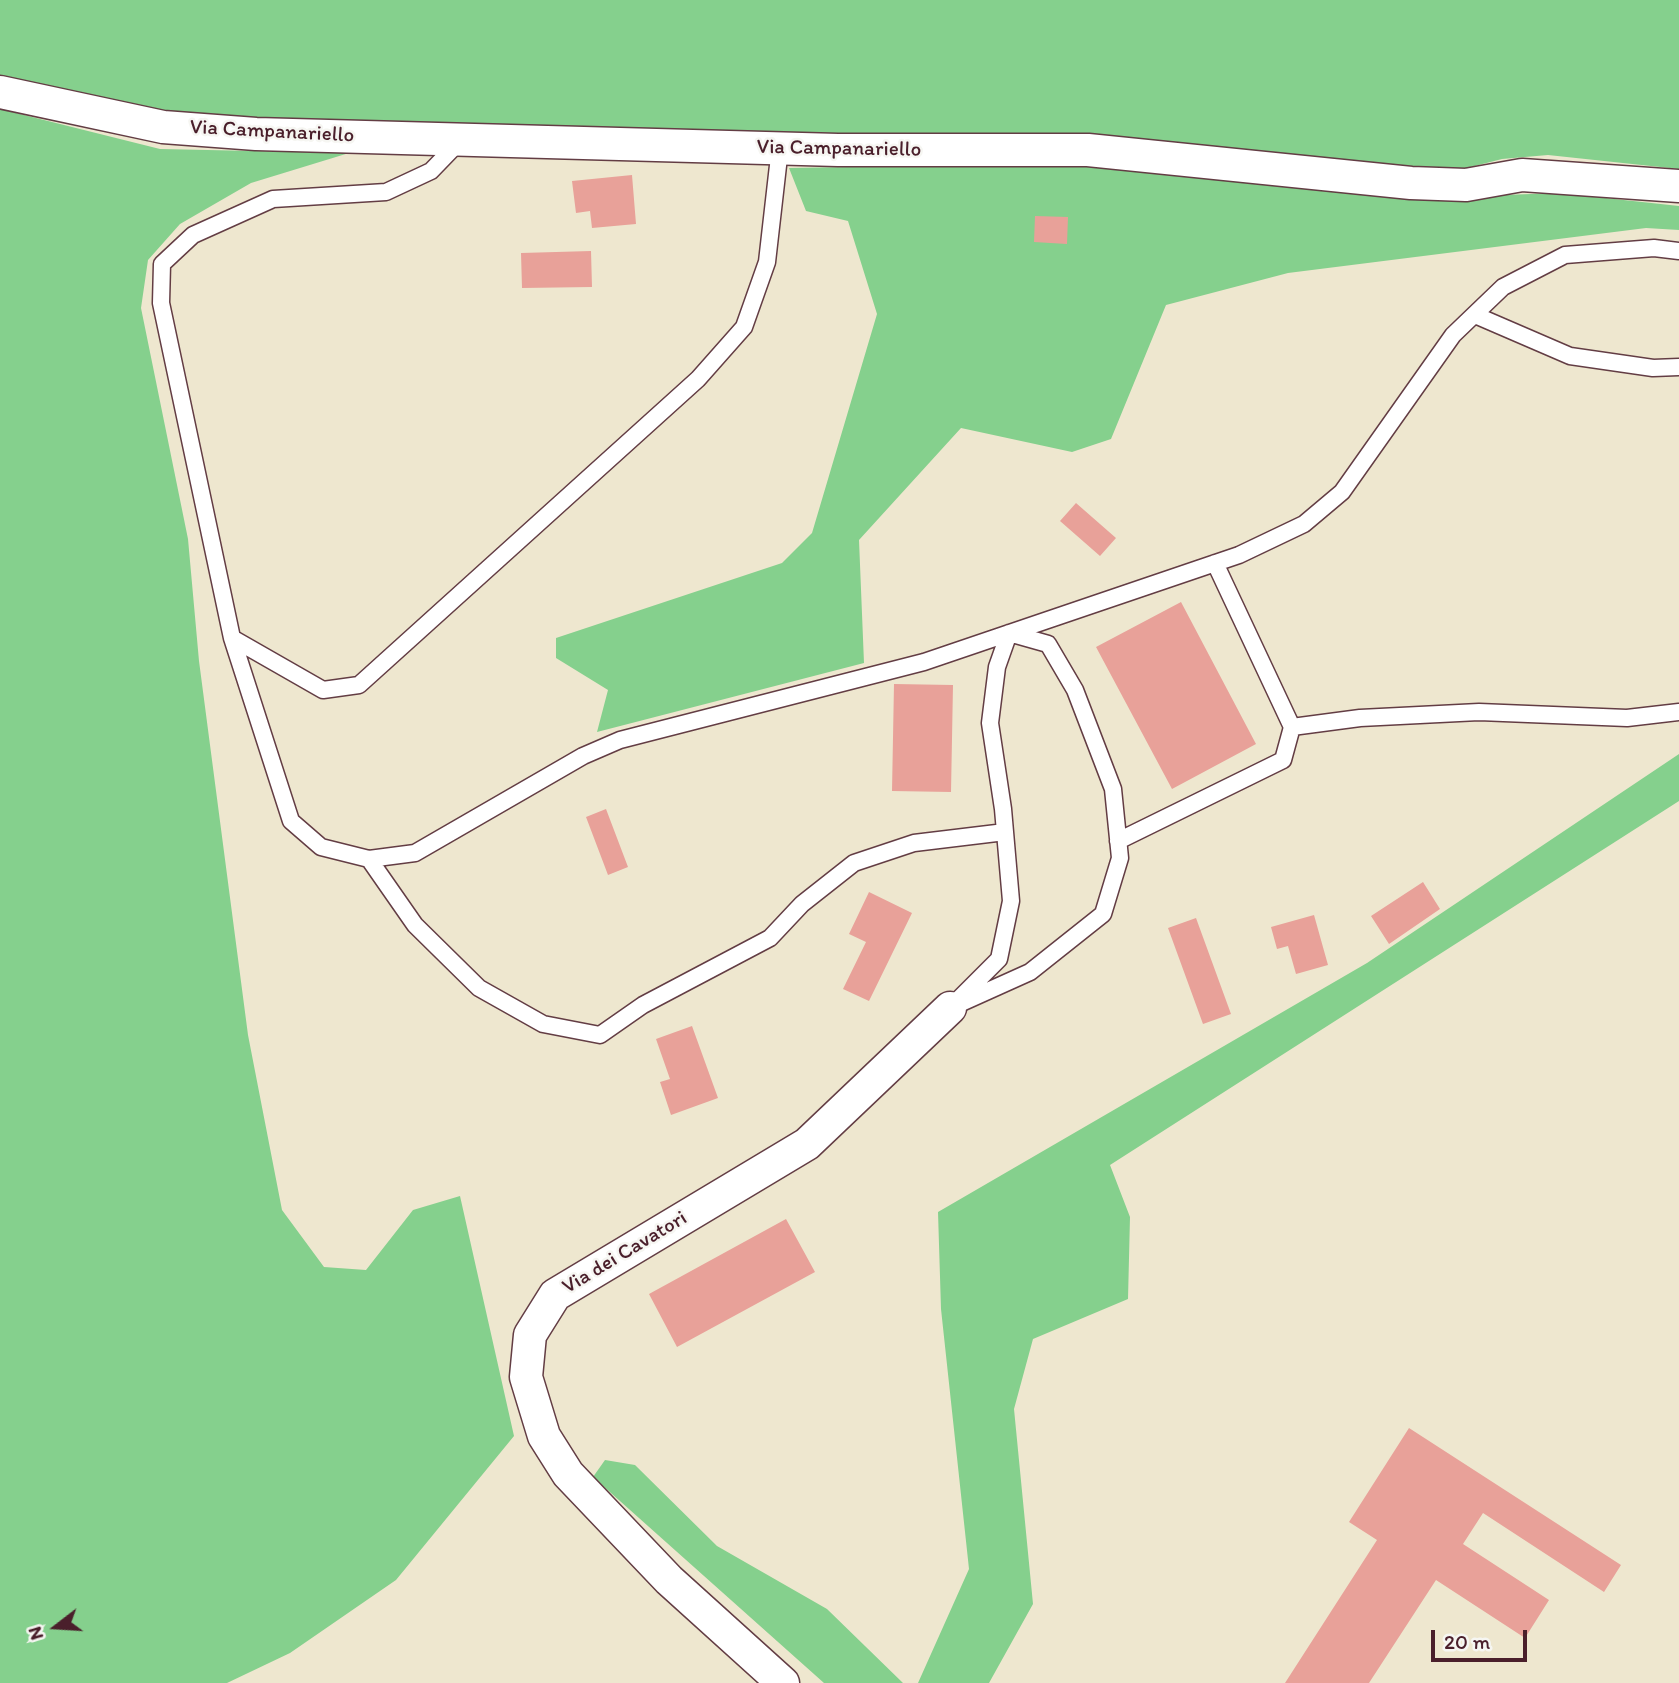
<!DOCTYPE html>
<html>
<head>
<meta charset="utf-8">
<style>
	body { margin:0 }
	#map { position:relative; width:1679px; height:1683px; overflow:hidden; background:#eee7cf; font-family:Itim,sans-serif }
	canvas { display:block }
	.north { position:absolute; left:21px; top:1592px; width:70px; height:70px; -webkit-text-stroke:5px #f6f6f2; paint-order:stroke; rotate:253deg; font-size:19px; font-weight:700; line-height:28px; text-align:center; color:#4a1f2b }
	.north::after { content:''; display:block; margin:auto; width:24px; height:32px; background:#4a1f2b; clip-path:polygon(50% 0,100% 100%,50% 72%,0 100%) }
	.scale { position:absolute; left:1431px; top:1630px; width:96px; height:32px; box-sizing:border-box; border:4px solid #4a1f2b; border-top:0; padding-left:9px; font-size:21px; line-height:24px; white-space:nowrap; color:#4a1f2b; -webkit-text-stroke:5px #f6f6f2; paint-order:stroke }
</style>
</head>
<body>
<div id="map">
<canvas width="1679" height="1683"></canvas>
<div class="north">N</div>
<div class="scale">20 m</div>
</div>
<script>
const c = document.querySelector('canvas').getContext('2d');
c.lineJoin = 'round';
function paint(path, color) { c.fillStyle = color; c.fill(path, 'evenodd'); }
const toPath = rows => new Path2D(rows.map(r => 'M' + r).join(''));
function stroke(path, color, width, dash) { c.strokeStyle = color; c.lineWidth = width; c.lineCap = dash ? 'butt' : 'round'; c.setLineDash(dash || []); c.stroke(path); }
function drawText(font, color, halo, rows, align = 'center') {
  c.font = font + ' Itim,sans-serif'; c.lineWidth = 5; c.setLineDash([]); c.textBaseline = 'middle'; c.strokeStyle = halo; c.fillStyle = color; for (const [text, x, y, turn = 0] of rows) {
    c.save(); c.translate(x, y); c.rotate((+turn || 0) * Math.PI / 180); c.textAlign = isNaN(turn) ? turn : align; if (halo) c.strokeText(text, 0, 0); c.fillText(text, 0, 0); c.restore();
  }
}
const green = toPath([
	[0,0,1679,0,1679,169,1548,155,1502,159,1459,170,755,137,415,128,185,114,77,97,0,78],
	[0,109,160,149,349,153,251,183,180,224,148,260,141,308,188,539,199,661,248,1035,282,1210,324,1267,366,1270,413,1210,460,1196,514,1436,396,1580,290,1653,227,1683,0,1683],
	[1084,163,1448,197,1559,193,1679,206,1679,230,1646,228,1288,273,1166,305,1111,439,1072,452,961,428,859,540,864,663,597,732,608,690,556,658,556,638,782,563,812,533,877,314,848,221,806,211,789,168],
	[1679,754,1679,801,1110,1165,1130,1217,1128,1299,1033,1339,1014,1409,1033,1604,989,1683,918,1683,969,1569,941,1309,938,1212,1367,963],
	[605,1460,635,1465,717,1546,827,1609,903,1683,824,1683,593,1477]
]);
const building = toPath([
	[632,175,636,224,592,228,590,211,576,213,572,181],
	[1035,216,1068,217,1067,244,1034,242],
	[591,251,592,287,522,288,521,253],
	[1076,503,1116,538,1100,556,1060,521],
	[1181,602,1256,744,1172,789,1096,647],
	[894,684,953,685,951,792,892,791],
	[606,809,628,867,608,875,586,817],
	[1423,882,1440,909,1389,944,1371,916],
	[869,892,912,913,869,1001,843,989,866,942,849,934],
	[1314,915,1328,965,1296,974,1288,946,1277,949,1271,927],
	[1196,918,1231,1014,1203,1024,1168,928],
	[692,1026,718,1098,671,1115,660,1082,670,1079,656,1039],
	[786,1219,815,1272,677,1347,649,1294],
	[1409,1428,1621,1565,1604,1592,1483,1513,1463,1544,1549,1600,1525,1638,1436,1580,1369,1683,1285,1683,1377,1540,1349,1522]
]);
const lane = toPath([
	[460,141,431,171,386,192,273,199,193,235,162,264,161,303,232,638,291,821,321,847,369,859,415,853,583,756,620,740,924,662,1239,555,1304,524,1342,492,1453,335,1503,287,1565,255,1654,248,1679,251],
	[1475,315,1570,356,1653,368,1679,367],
	[1009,633,1048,644,1075,690,1113,789,1120,858,1103,914,1030,972,950,1008,999,959,1011,901,1003,809,990,723,997,667,1009,633],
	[232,638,323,690,359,685,698,379,744,327,767,262,780,148],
	[1292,727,1360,718,1479,712,1627,718,1679,712],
	[1118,841,1283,760,1292,727,1215,563],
	[369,859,415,925,479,988,543,1024,600,1035,643,1005,770,938,802,904,854,863,914,843,1005,832]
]);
const street = toPath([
	[0,92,163,127,256,134,838,150,1088,150,1411,183,1466,185,1522,175,1679,186],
	[783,1683,669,1580,568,1474,544,1436,526,1377,530,1335,555,1295,807,1144,950,1008]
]);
const streetNames = [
	["Via Campanariello",272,132,3],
	["Via Campanariello",839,149,1],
	["Via dei Cavatori",625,1253,-31]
];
paint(green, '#85d08d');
paint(building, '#e8a199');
stroke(lane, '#633d44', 19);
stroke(street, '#633d44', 35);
stroke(lane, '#fff', 16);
stroke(street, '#fff', 32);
drawText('21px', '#4a1f2b', '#f6f6f2', streetNames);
</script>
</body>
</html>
